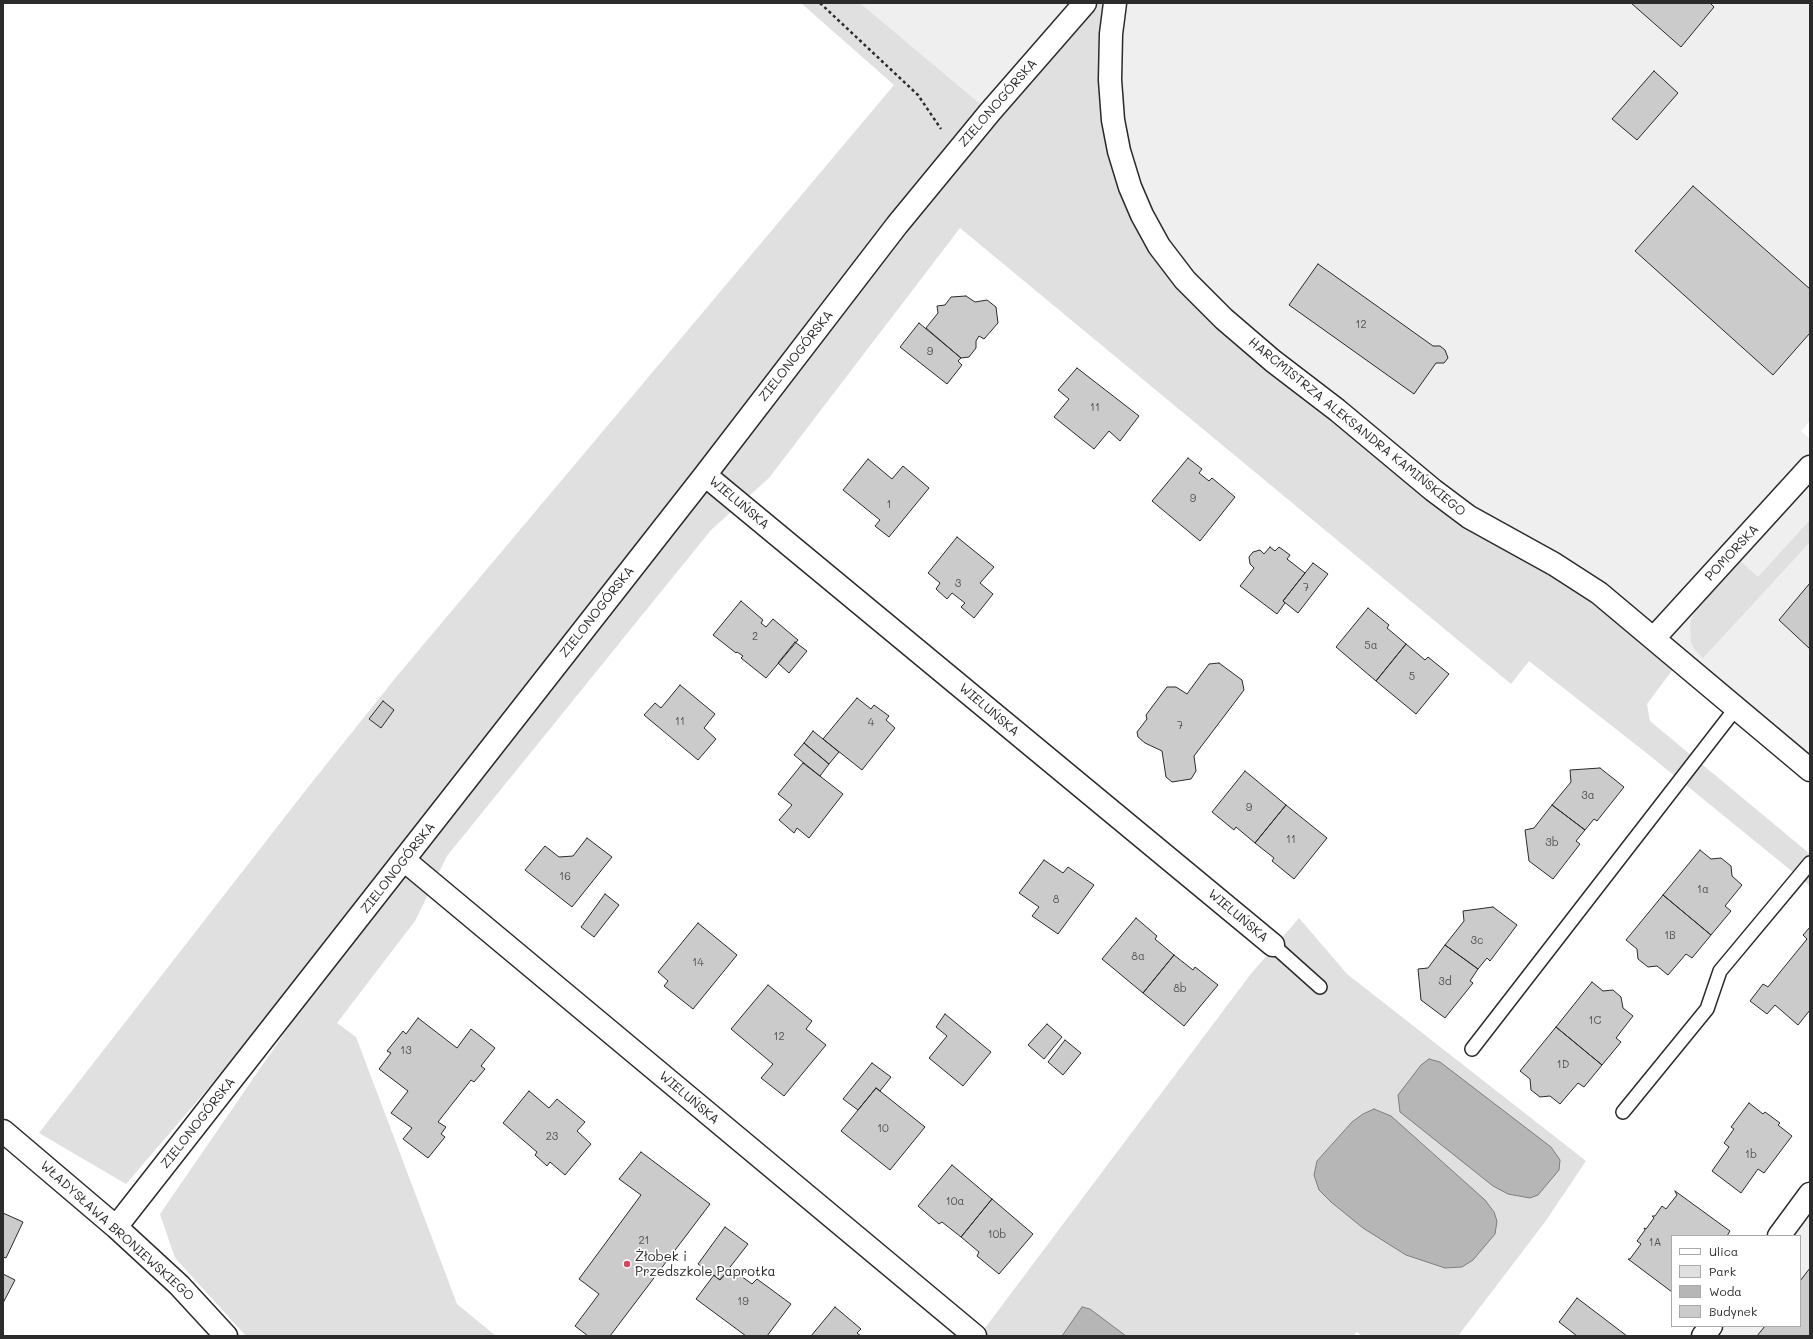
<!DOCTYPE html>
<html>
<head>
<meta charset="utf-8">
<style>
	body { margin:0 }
	#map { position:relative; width:1813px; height:1339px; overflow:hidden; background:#fff; font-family:Mali,sans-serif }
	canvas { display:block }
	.frame { position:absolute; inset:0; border:4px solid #2b2b2b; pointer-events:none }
	.legend { position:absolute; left:1671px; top:1235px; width:130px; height:92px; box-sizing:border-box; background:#fff; border:1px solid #aaa; margin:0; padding:5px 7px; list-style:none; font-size:12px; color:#2b2b2b }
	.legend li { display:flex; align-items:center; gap:8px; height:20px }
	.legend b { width:20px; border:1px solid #aaa }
</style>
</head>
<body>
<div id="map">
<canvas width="1813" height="1339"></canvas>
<div class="frame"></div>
<ul class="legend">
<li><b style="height:5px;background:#fff"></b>Ulica</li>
<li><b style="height:11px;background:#e0e0e0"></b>Park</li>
<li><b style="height:11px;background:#b6b6b6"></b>Woda</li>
<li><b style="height:11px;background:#cbcbcb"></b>Budynek</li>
</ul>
</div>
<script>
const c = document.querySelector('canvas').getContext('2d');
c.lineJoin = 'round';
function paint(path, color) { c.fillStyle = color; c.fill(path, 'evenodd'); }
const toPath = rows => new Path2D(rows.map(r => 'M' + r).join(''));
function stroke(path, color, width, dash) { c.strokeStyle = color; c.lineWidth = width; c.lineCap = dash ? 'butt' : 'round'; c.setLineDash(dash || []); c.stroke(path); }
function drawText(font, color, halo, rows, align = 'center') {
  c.font = font + ' Mali,sans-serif'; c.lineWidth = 3.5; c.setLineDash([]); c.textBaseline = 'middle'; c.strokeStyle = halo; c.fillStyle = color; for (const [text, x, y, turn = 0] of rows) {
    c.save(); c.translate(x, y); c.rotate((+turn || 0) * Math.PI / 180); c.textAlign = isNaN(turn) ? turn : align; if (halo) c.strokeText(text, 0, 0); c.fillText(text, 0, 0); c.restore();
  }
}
const built = toPath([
	[860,3,1085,3,990,112],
	[1115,3,1810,3,1810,421,1801,431,1810,439,1810,771,1506,539,1185,280,1119,151],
	[1810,1215,1810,1336,1724,1336,1719,1333,1724,1326,1800,1326,1800,1236,1794,1236]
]);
const green = toPath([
	[801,3,860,3,990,112,1085,3,1115,3,1113,120,1159,246,1273,361,1680,660,1647,704,1650,721,1810,854,1810,886,1649,755,1529,661,1511,684,960,228,769,478,711,530,447,856,415,921,337,1023,356,1037,457,1304,496,1336,246,1336,175,1258,160,1214,400,865,126,1184,39,1133,309,786,397,676,894,85],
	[1810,520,1810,542,1703,658,1695,650,1691,642,1690,623,1694,612,1740,561,1758,577],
	[1299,918,1347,974,1586,1161,1545,1222,1458,1336,1362,1336,1357,1332,1353,1336,979,1336,1250,975]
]);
const water = toPath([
	[1429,1059,1440,1062,1551,1147,1560,1160,1559,1170,1538,1195,1530,1198,1508,1194,1493,1186,1400,1112,1398,1095,1421,1065,1429,1059],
	[1374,1109,1391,1116,1485,1200,1494,1212,1497,1221,1495,1234,1473,1260,1462,1267,1445,1268,1406,1255,1363,1228,1331,1202,1319,1190,1314,1175,1317,1161,1352,1122,1363,1114,1374,1109],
	[1082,1307,1090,1309,1126,1336,1062,1336,1082,1307]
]);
const building = toPath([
	[1631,3,1710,3,1714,7,1681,47,1631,3],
	[1654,71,1678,93,1637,140,1612,119,1654,71],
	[1693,186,1810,289,1810,333,1773,375,1635,251,1693,186],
	[1318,264,1433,346,1440,346,1445,350,1448,358,1444,363,1436,363,1414,394,1289,305,1318,264],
	[966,296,975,302,987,300,996,307,998,323,984,339,979,336,976,341,976,348,969,357,961,358,926,328,938,313,937,306,945,305,951,297,966,296],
	[919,323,961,358,958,361,962,365,947,384,900,347,919,323],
	[1077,368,1139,416,1120,441,1109,431,1094,449,1054,417,1069,399,1058,390,1077,368],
	[1188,458,1202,469,1199,473,1209,481,1212,478,1235,497,1200,541,1152,501,1188,458],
	[868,459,892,479,903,466,929,488,889,537,875,526,880,520,843,490,868,459],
	[957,537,994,567,980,583,993,594,974,618,961,607,965,603,952,593,947,599,936,589,940,583,928,573,957,537],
	[1270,547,1275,551,1279,547,1290,555,1287,559,1305,573,1283,601,1285,603,1277,614,1240,586,1254,568,1250,564,1249,557,1253,552,1260,550,1264,554,1270,547],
	[1313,563,1328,574,1298,613,1283,601,1313,563],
	[1810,583,1810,649,1779,620,1810,583],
	[741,601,763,620,761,623,766,627,773,619,798,640,766,678,741,658,743,656,737,652,736,653,713,635,741,601],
	[1368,608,1389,625,1387,628,1406,644,1376,681,1336,647,1368,608],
	[795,642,807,651,789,673,778,663,795,642],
	[1406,644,1425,660,1428,657,1449,674,1416,714,1376,681,1406,644],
	[1219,663,1242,680,1244,690,1194,756,1196,771,1191,779,1172,782,1166,777,1162,751,1145,743,1138,737,1137,732,1147,719,1146,715,1167,687,1176,687,1187,694,1209,664,1219,663],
	[680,685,715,714,704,728,716,739,698,760,644,715,655,703,661,708,680,685],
	[857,698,871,709,874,705,889,716,886,720,895,728,862,770,823,739,857,698],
	[383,701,394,710,381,728,369,719,383,701],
	[813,731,839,752,829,764,804,743,813,731],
	[804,743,829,764,820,776,794,755,804,743],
	[803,763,843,794,809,838,797,828,794,833,779,820,792,805,778,794,803,763],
	[1600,768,1624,787,1597,821,1594,819,1585,830,1552,805,1571,782,1570,770,1600,768],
	[1245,771,1286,805,1255,843,1236,827,1234,830,1212,812,1245,771],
	[1286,805,1327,838,1294,879,1272,861,1274,858,1255,843,1286,805],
	[1552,805,1585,830,1576,841,1580,844,1553,879,1529,861,1525,830,1534,828,1552,805],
	[587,838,612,857,572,907,525,870,545,846,559,857,573,856,587,838],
	[1700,850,1711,859,1721,858,1731,866,1732,876,1742,885,1725,906,1731,911,1711,935,1663,895,1700,850],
	[1044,860,1063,873,1068,867,1094,885,1058,934,1032,916,1039,907,1019,893,1044,860],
	[605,894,619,905,594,937,581,927,605,894],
	[1663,895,1711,935,1692,958,1686,954,1668,975,1657,966,1648,967,1638,959,1637,949,1626,940,1663,895],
	[1493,907,1517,925,1490,961,1487,958,1478,969,1445,945,1464,921,1463,911,1493,907],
	[1136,918,1157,936,1155,939,1174,955,1143,993,1102,959,1136,918],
	[698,923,737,955,693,1009,664,986,668,981,658,972,698,923],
	[1810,927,1810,1010,1798,1025,1775,1005,1767,1014,1750,1001,1763,984,1768,987,1807,939,1803,935,1810,927],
	[1445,945,1478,969,1470,981,1473,983,1445,1018,1421,1000,1418,969,1428,968,1445,945],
	[1174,955,1193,970,1195,967,1218,985,1184,1026,1143,993,1174,955],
	[1592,982,1603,991,1613,990,1621,997,1623,1008,1633,1016,1616,1038,1621,1042,1602,1065,1556,1027,1592,982],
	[768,985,812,1021,806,1029,826,1045,784,1096,761,1078,773,1064,731,1029,768,985],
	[945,1014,991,1052,963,1086,929,1058,947,1036,936,1027,945,1014],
	[418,1018,457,1048,471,1029,495,1048,481,1066,485,1069,474,1082,471,1080,438,1122,446,1127,441,1134,445,1137,428,1158,403,1139,412,1128,391,1113,408,1091,379,1069,391,1053,387,1051,403,1031,406,1034,418,1018],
	[1047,1024,1062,1037,1044,1059,1028,1045,1047,1024],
	[1556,1027,1602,1065,1584,1087,1578,1083,1560,1104,1550,1096,1540,1097,1531,1090,1530,1079,1520,1071,1556,1027],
	[1065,1040,1081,1053,1063,1075,1048,1062,1065,1040],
	[872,1063,891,1077,880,1091,876,1088,858,1110,843,1099,872,1063],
	[876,1088,925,1127,890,1170,841,1131,876,1088],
	[529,1091,549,1108,557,1099,585,1122,577,1131,591,1144,565,1175,550,1162,547,1166,536,1156,535,1155,537,1152,503,1123,529,1091],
	[1749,1103,1763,1114,1765,1112,1780,1123,1778,1125,1792,1136,1764,1173,1758,1169,1741,1193,1712,1171,1729,1147,1724,1143,1734,1129,1731,1127,1749,1103],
	[641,1152,710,1204,610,1336,588,1336,575,1326,599,1294,579,1279,641,1195,619,1179,641,1152],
	[952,1165,992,1199,961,1237,942,1222,939,1224,918,1206,952,1165],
	[1675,1191,1730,1231,1727,1236,1672,1236,1672,1292,1628,1259,1630,1259,1641,1244,1637,1241,1645,1230,1644,1228,1646,1229,1654,1218,1652,1216,1655,1216,1662,1206,1666,1209,1677,1195,1675,1191],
	[992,1199,1033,1234,999,1274,977,1256,979,1252,961,1237,992,1199],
	[3,1213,23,1222,6,1258,3,1257,3,1213],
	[725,1227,748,1244,720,1280,698,1264,725,1227],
	[730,1268,752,1284,757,1279,791,1304,767,1336,746,1336,696,1299,714,1275,720,1280,730,1268],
	[1810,1268,1810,1336,1757,1336,1765,1326,1800,1326,1800,1281,1810,1268],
	[3,1274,15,1280,3,1303,3,1274],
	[1577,1298,1627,1336,1577,1336,1559,1322,1577,1298],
	[835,1307,861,1329,857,1333,861,1336,811,1336,835,1307]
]);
const path = toPath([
	[820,3,918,95,941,129]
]);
const service = toPath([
	[1273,945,1320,987],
	[1472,1049,1736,708],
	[1623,1112,1707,1009,1720,971,1810,863]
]);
const minor = toPath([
	[1115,3,1111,34,1110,80,1113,120,1119,151,1130,187,1142,215,1159,246,1185,280,1224,319,1273,361,1337,410,1433,490,1469,517,1554,564,1599,593,1810,770],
	[705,475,1273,945],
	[1654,638,1810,467],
	[404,860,975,1336],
	[3,1131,116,1227,179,1285,226,1336],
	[116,1227,705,475,897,225,990,112,1085,3],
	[1779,1236,1810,1194],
	[1703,1336,1711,1326]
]);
const markers = [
	[627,1264,4,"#d1495b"]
];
const numberNames = [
	["12",1361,325],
	["9",930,352],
	["11",1095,408],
	["9",1193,499],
	["1",889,505],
	["3",958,584],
	["7",1306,588],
	["2",755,637],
	["5a",1371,646],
	["5",1412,677],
	["11",680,722],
	["4",871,723],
	["7",1180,726],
	["3a",1588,796],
	["9",1249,808],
	["11",1291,840],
	["3b",1552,843],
	["16",565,877],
	["1a",1703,890],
	["8",1056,900],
	["1B",1670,936],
	["3c",1477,941],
	["8a",1138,957],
	["14",698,963],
	["3d",1445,982],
	["8b",1180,989],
	["1C",1595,1021],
	["12",779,1037],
	["13",406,1051],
	["1D",1563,1065],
	["10",883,1129],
	["23",552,1137],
	["1b",1751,1155],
	["10a",955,1202],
	["10b",997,1235],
	["21",644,1241],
	["1A",1655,1243],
	["19",743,1302]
];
const streetNames = [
	["ZIELONOGÓRSKA",998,103,-49],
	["ZIELONOGÓRSKA",796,356,-52],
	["HARCMISTRZA ALEKSANDRA KAMIŃSKIEGO",1357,427,39],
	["WIELUŃSKA",739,503,40],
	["POMORSKA",1732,553,-47],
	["ZIELONOGÓRSKA",597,612,-52],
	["WIELUŃSKA",989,710,40],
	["ZIELONOGÓRSKA",398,868,-52],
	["WIELUŃSKA",1238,916,40],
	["WIELUŃSKA",689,1098,40],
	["ZIELONOGÓRSKA",198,1123,-52],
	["WŁADYSŁAWA BRONIEWSKIEGO",117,1231,42]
];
const poiNames = [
	["Żłobek i",635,1257],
	["Przedszkole Paprotka",635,1272]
];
paint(built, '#efefef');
paint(green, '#e0e0e0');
paint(water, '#b6b6b6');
stroke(water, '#7e7e7e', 1);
paint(building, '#cbcbcb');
stroke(building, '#2b2b2b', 1);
stroke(service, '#2b2b2b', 16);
stroke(minor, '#2b2b2b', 25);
stroke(path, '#2b2b2b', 2.5, [3, 3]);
stroke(service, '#fff', 13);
stroke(minor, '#fff', 22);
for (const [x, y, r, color] of markers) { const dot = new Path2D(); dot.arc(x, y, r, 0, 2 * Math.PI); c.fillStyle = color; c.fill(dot); stroke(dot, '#fff', 1.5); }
drawText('11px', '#535353', null, numberNames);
drawText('13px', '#2b2b2b', '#fff', streetNames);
drawText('13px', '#2b2b2b', '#fff', poiNames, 'left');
</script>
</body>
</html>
